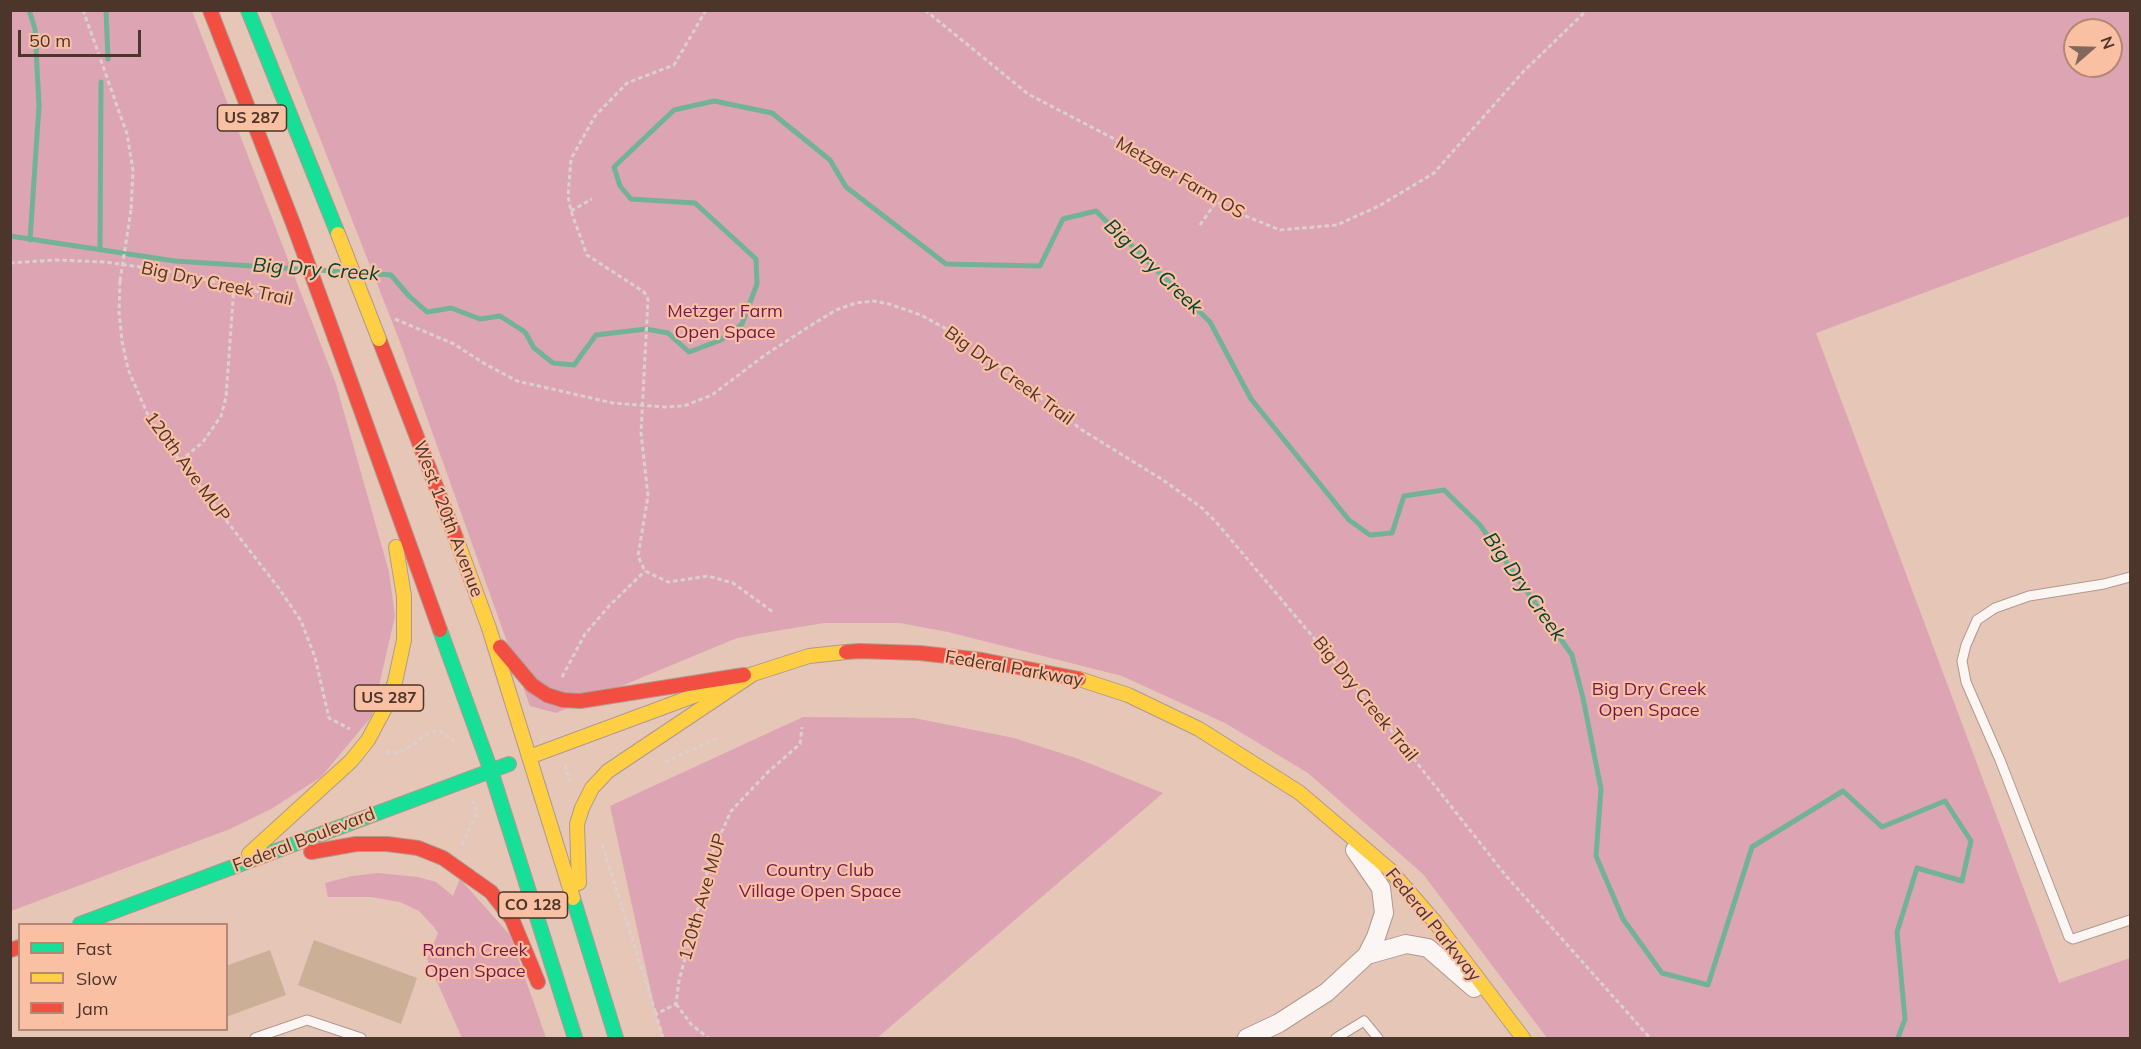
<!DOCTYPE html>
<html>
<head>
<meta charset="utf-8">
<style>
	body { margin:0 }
	#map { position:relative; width:2141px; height:1049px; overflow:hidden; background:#e5c6b7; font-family:Mulish,sans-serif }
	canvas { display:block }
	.frame { position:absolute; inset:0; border:12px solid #4c352a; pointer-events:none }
	.legend { position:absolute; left:18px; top:923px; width:210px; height:108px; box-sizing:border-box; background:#f9c0a3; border:2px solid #b48873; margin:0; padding:8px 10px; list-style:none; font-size:18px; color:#4c352a }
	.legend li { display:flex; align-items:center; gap:12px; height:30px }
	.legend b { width:30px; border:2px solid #b48873 }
	.north { position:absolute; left:2063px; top:18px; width:60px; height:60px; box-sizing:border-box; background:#f9c0a3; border:2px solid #b48873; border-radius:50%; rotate:70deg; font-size:16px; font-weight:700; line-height:24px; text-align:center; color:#4c352a }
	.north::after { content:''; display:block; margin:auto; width:21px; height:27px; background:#82685b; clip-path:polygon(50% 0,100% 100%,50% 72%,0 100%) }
	.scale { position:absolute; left:18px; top:30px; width:123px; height:27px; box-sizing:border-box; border:3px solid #4c352a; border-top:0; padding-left:8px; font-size:18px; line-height:21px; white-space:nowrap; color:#4c352a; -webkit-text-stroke:4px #f9c0a3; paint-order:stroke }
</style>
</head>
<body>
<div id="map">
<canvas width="2141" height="1049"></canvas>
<div class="frame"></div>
<ul class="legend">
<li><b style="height:8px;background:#16e098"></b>Fast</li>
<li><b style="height:8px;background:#ffcf43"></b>Slow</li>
<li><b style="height:8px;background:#f24e42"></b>Jam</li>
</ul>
<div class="north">N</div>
<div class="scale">50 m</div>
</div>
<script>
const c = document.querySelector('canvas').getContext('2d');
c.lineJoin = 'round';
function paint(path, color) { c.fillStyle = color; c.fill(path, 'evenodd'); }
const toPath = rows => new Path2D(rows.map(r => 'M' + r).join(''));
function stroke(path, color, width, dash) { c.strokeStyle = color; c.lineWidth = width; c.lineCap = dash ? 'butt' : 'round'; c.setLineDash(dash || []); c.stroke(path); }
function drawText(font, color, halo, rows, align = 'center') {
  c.font = font + ' Mulish,sans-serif'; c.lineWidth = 4.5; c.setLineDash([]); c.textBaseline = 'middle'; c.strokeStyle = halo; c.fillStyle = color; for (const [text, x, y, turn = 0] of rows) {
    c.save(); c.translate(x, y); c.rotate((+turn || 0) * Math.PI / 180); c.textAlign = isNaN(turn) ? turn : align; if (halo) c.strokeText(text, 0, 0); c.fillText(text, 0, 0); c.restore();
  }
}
const green = toPath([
	[11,11,192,11,336,384,389,572,395,616,372,716,321,777,271,809,230,829,11,911],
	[270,11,2130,11,2130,216,1816,333,2059,983,2130,958,2130,1038,1547,1038,1423,874,1308,773,1225,723,1122,676,948,632,900,623,824,623,775,631,737,638,556,713,530,706,400,342],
	[2075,30,2111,30,2111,66,2075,66],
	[803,717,914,718,1014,738,1076,758,1163,793,877,1038,664,1038,656,1014,610,806],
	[378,873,418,877,436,882,453,896,460,879,510,935,546,1038,462,1038,427,959,438,933,434,927,419,911,400,902,371,897,328,897,325,883,352,876]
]);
const stream = toPath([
	[29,10,35,29,39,106,30,240],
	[106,10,108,59],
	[10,236,175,261,299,269],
	[100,250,101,82],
	[320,270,344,272],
	[365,273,391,275,409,296,427,312,451,308,480,319,500,316,525,332,534,348,553,363,574,365,596,335,646,329,668,333,689,352,721,340,742,324,757,284,756,259,695,203,631,199,620,186,614,167,674,110,714,101,772,113,830,160,846,187,946,264,1040,266,1063,219,1096,211,1210,322,1251,399,1349,520,1370,535,1392,533,1404,496,1444,490,1480,525,1572,655,1583,698,1601,789,1596,856,1623,919,1662,973,1708,985,1752,847,1843,791,1882,827,1945,801,1971,841,1962,881,1917,868,1897,932,1905,1019,1898,1038]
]);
const building = toPath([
	[314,940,417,978,401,1024,298,985],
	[270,950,286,995,226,1017,226,966]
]);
const path = toPath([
	[83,10,127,134,133,171,131,210],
	[706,10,674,65,627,83,595,116,571,159,568,196,571,211,587,255,644,292,648,299,641,433,648,496,638,556,645,571,668,582,708,576,733,583,773,612],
	[925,10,1028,94,1172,169,1226,208,1280,230,1337,225,1379,206,1434,173,1523,72,1587,10],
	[571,211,592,199],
	[1200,225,1216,202],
	[10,263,55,260,105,262,168,271,297,301],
	[120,281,119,312,122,341,128,369,147,413,180,461,278,587,301,621,315,657,329,718,350,729],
	[395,319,454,344,485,364,517,381,613,403,665,407,684,406,712,395,765,355,810,326,836,310,856,303,873,301,889,304,921,315,950,331,971,344,1082,430,1163,480,1202,508,1217,523,1383,720,1507,877,1650,1038],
	[180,461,203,442,221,416,226,397,234,286],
	[562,677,585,634,610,605,645,571],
	[386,751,390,753,404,751,427,734,434,731,442,732,454,741],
	[665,762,718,738],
	[565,765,570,782],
	[602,844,656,1014],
	[462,845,477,813,473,801],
	[676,1004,691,1024,708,1038],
	[663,1038,656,1014,676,1004,679,981,712,854,731,811,768,772,800,744,802,727]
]);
const lane = toPath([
	[2130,577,2104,584,2029,596,1995,608,1977,620,1966,645,1962,661,1966,682,2000,760,2069,937,2073,939,2130,920],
	[255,1038,307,1020,361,1038],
	[1336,1038,1364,1021,1378,1038]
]);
const street = toPath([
	[1367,955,1406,944,1428,948,1474,988],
	[1247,1038,1279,1023,1327,992,1367,955,1376,937,1384,913,1381,888,1355,850]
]);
const fast = toPath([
	[248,10,338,234],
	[440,630,491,771,575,1038],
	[573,898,616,1038],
	[80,924,509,764]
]);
const slow = toPath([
	[456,538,489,628,573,898],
	[1079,679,1128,695,1199,729,1300,793,1390,870,1435,922,1523,1038],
	[529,757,753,674,809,656,846,652],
	[249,854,351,761,368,740,384,710,395,682,404,640,404,596,396,547],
	[579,883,577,824,582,808,592,788,608,771,753,674]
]);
const jam = toPath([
	[210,10,294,226],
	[335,338,440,630],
	[379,339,456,538],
	[500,647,532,685,547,695,563,700,580,701,744,675],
	[846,652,860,651,920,653,982,660,1079,679],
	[311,852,356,844,387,844,418,848,443,858,491,892,512,919,538,982],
	[10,950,20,947]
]);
const pathBridge = toPath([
	[120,281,131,210]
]);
const slowBridge = toPath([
	[338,234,379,339]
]);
const jamBridge = toPath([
	[294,226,335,338]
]);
const shields = [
	[252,118,69],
	[389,698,69],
	[533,905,69]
];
const shieldNames = [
	["US 287",252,118],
	["US 287",389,698],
	["CO 128",533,905]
];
const streetNames = [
	["Metzger Farm OS",1180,178,30],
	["Big Dry Creek Trail",217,284,12],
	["Big Dry Creek Trail",1009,376,36],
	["120th Ave MUP",187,467,54],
	["West 120th Avenue",448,519,69],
	["Federal Parkway",1014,669,10],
	["Big Dry Creek Trail",1365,699,51],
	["Federal Boulevard",304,840,-21],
	["120th Ave MUP",703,897,-74],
	["Federal Parkway",1433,925,51]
];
const parkNames = [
	["Metzger Farm",725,312],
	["Open Space",725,333],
	["Big Dry Creek",1649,690],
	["Open Space",1649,711],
	["Country Club",820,871],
	["Village Open Space",820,892],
	["Ranch Creek",475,951],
	["Open Space",475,972]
];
const waterNames = [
	["Big Dry Creek",1153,267,44],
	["Big Dry Creek",316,270,4],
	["Big Dry Creek",1524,587,55]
];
paint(green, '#dda4b3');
stroke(stream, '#72b397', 5);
paint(building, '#ccaf97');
stroke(lane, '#b1998e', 11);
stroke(street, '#b1998e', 20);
stroke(fast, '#b1998e', 16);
stroke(slow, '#b1998e', 16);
stroke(jam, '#b1998e', 16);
stroke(path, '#dbd1cc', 3, [4.5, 3]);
stroke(lane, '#fbf6f4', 9);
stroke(street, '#fbf6f4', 18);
stroke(fast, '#16e098', 14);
stroke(slow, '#ffcf43', 14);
stroke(jam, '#f24e42', 14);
stroke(slowBridge, '#b1998e', 16, []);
stroke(jamBridge, '#b1998e', 16, []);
stroke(pathBridge, '#dbd1cc', 3, [4.5, 3]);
stroke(slowBridge, '#ffcf43', 14);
stroke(jamBridge, '#f24e42', 14);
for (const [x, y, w] of shields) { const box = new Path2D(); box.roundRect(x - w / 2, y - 13, w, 26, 4.5); c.fillStyle = '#f9c0a3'; c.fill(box); stroke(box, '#4c352a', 1.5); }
drawText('bold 16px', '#4c352a', null, shieldNames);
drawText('18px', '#4c352a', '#f9c0a3', streetNames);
drawText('18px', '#72184f', '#f9c0a3', parkNames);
drawText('italic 20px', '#034332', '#f9c0a3', waterNames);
</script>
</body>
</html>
